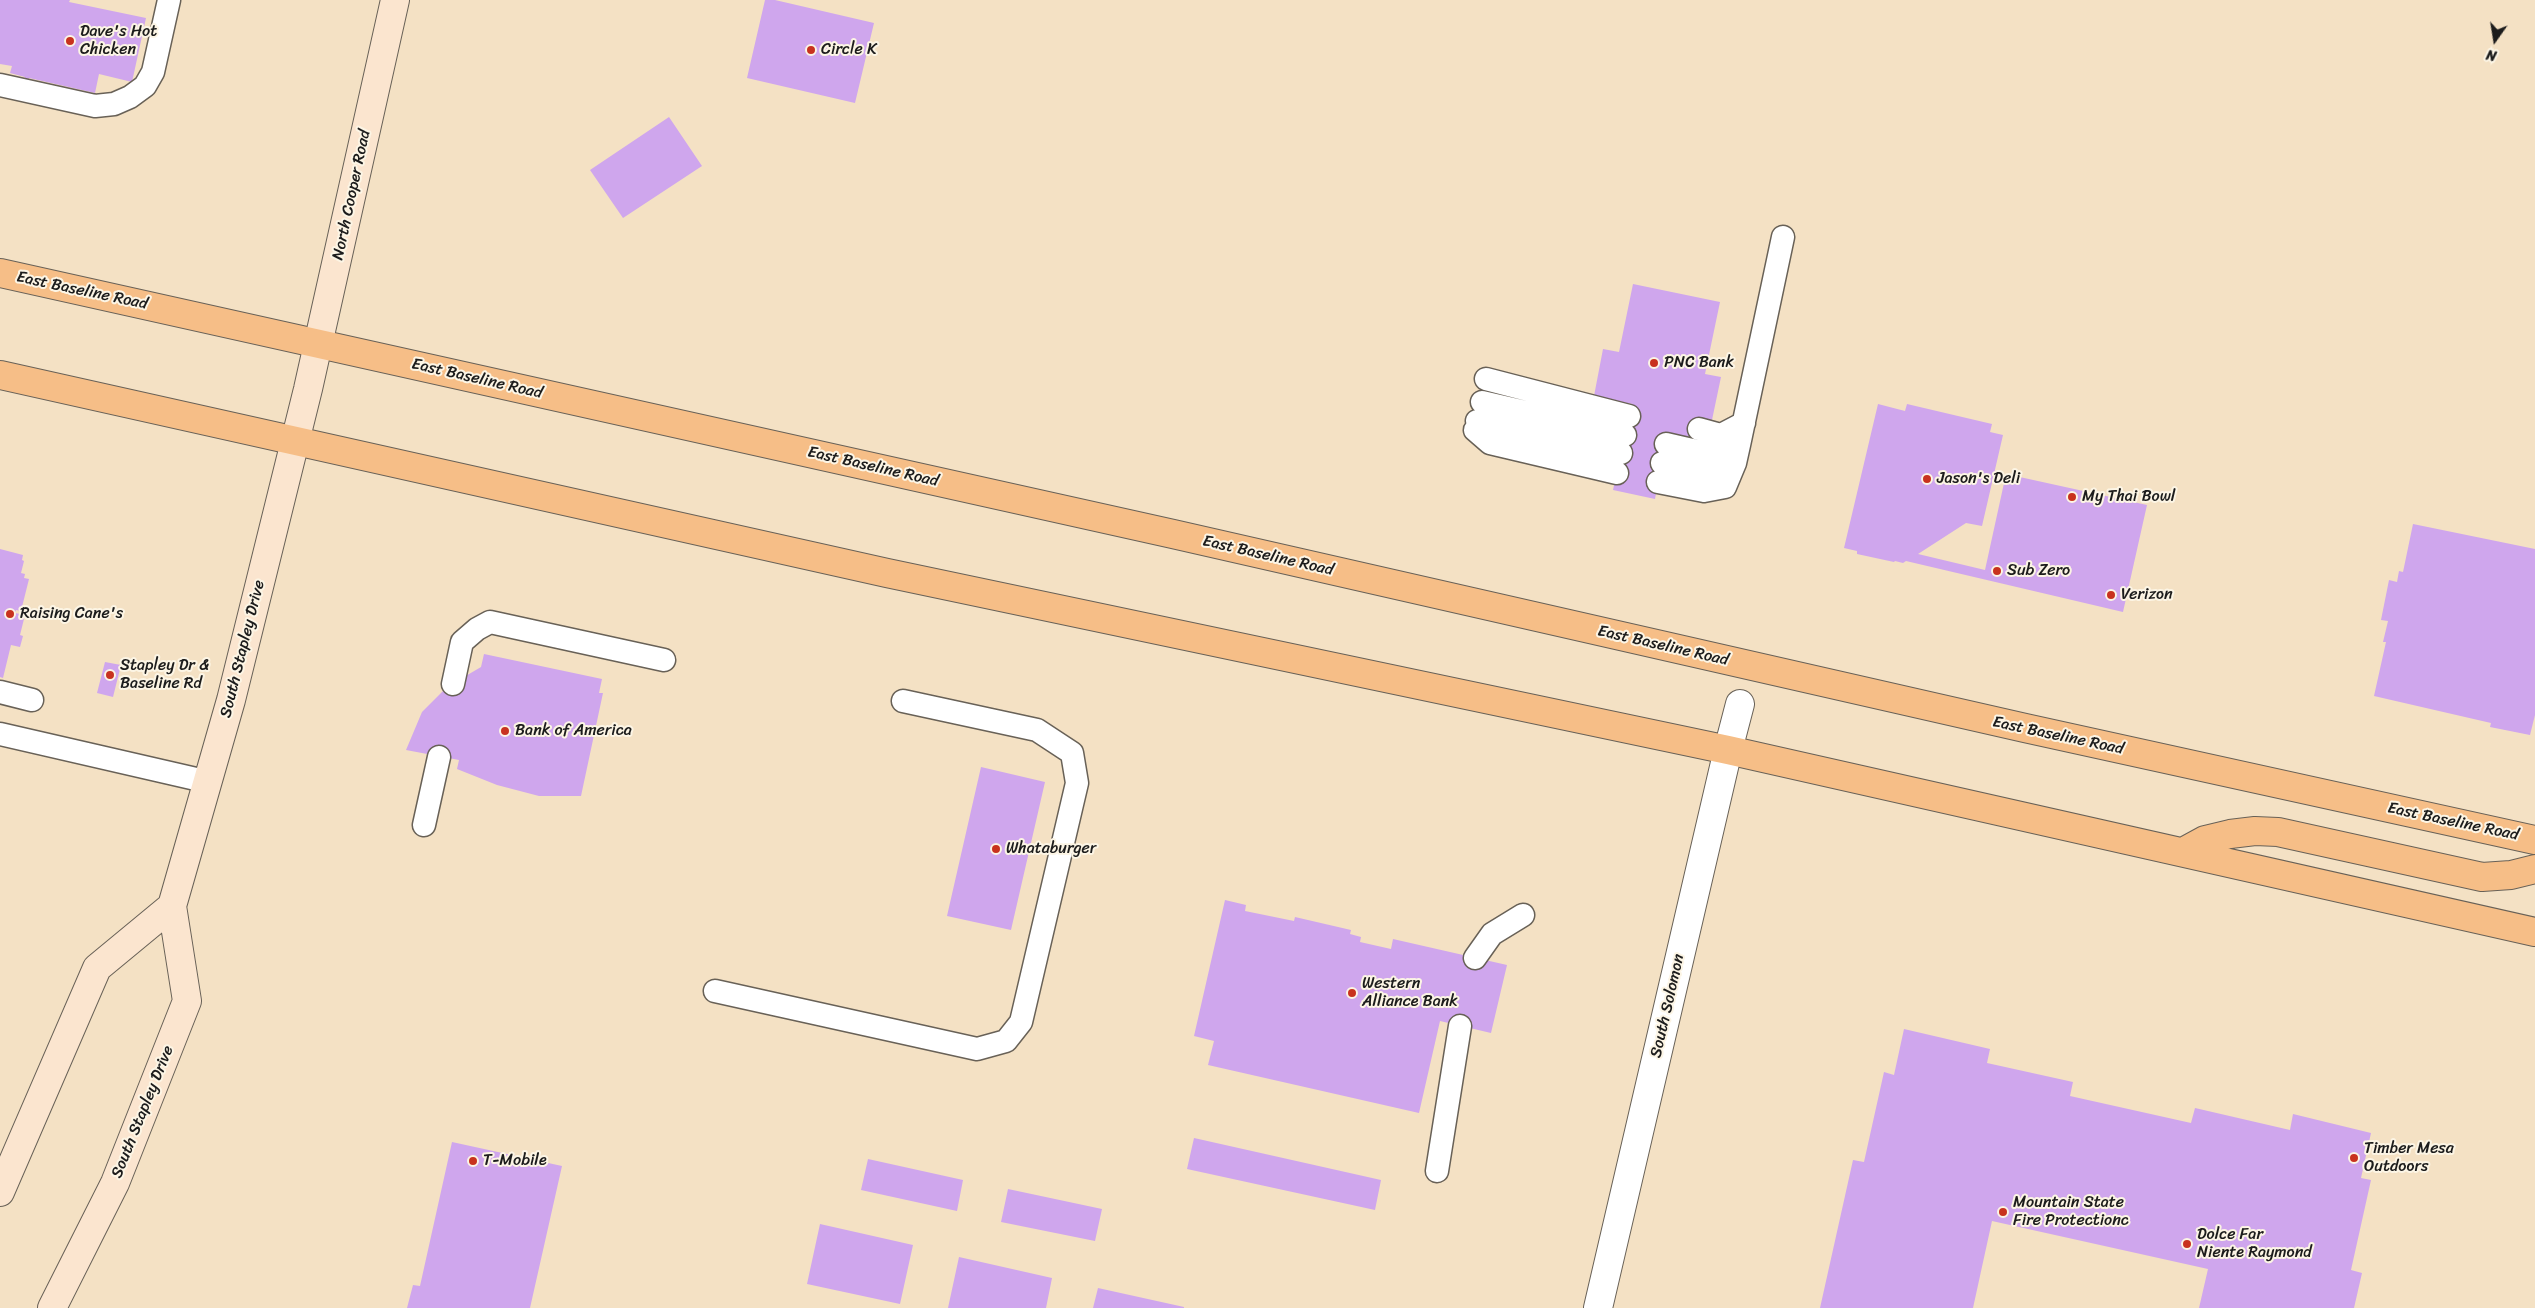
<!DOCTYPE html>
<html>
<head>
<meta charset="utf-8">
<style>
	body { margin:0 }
	#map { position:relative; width:2535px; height:1308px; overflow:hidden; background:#f4e1c4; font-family:Sriracha,sans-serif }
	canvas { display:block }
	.north { position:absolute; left:2470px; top:15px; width:50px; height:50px; -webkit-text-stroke:4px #fcf5e5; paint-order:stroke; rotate:193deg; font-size:14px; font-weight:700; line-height:20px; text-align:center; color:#1c1c1c }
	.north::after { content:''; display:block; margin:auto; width:18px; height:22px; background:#1c1c1c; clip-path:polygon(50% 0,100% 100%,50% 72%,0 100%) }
</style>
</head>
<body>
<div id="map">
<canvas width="2535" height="1308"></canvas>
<div class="north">N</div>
</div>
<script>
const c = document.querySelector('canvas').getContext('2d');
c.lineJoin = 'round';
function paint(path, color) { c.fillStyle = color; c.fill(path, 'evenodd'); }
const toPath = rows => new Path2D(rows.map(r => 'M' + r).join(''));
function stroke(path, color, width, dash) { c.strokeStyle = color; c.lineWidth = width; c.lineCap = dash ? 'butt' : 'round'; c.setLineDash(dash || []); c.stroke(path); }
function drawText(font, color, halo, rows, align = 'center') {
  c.font = font + ' Sriracha,sans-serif'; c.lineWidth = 4; c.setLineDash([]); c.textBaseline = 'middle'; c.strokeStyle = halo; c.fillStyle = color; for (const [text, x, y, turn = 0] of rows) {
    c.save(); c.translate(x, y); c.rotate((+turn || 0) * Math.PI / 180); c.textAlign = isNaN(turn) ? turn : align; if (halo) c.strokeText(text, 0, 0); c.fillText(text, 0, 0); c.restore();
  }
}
const building = toPath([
	[0,0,70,0,69,2,146,18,132,82,99,74,95,93,29,78,28,82,24,81,25,77,10,73,12,66,0,64],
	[765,0,775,0,874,23,855,103,747,78],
	[669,117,702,166,623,218,590,170],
	[1633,284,1720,302,1705,374,1721,377,1712,420,1701,418,1696,443,1658,482,1655,499,1613,490,1632,404,1594,396,1603,349,1619,352],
	[1878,404,1905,411,1907,404,1992,424,1990,432,2003,435,1982,526,1966,523,1918,554,1985,570,2006,474,2147,505,2123,612,1906,561,1903,563,1895,561,1894,562,1857,554,1857,551,1844,548],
	[2413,524,2535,549,2535,715,2530,735,2490,727,2491,723,2374,696,2386,642,2383,642,2388,621,2381,620,2389,580,2397,582,2399,571,2403,572],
	[0,549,23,555,22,560,24,561,21,573,25,574,24,578,29,579,21,611,16,610,15,613,25,615,20,635,23,636,20,647,11,645,3,678,0,677],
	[484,654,602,679,599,693,603,693,581,796,539,796,497,785,457,769,459,760,406,750,422,712,447,687,481,667],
	[105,662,121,665,113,697,97,693],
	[981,767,1045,782,1011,930,947,916],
	[1225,900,1246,905,1245,911,1294,921,1295,917,1351,930,1350,934,1361,937,1360,942,1391,949,1393,939,1507,965,1491,1033,1440,1021,1419,1113,1208,1065,1214,1041,1194,1036],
	[1904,1029,1990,1049,1987,1063,2073,1082,2070,1096,2191,1123,2195,1108,2290,1130,2293,1114,2371,1133,2361,1178,2371,1180,2351,1270,2362,1273,2354,1308,2199,1308,2208,1269,1992,1221,1973,1308,1820,1308,1853,1160,1864,1162,1884,1072,1894,1075],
	[1194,1138,1381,1180,1375,1210,1187,1169],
	[452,1142,562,1166,530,1308,407,1308,413,1285,420,1286],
	[868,1159,963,1180,957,1211,861,1190],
	[1008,1189,1102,1209,1095,1241,1001,1222],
	[820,1224,913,1245,900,1304,807,1284],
	[959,1257,1052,1278,1046,1308,948,1308],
	[1098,1288,1184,1307,1184,1308,1093,1308]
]);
const lane = toPath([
	[0,85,95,106,114,104,130,97,145,86,153,72,169,0],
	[1486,379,1629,416],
	[1482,402,1625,435],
	[1477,421,1621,453],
	[1699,429,1721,435,1744,423],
	[1475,430,1490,443,1617,473],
	[1666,444,1714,455,1739,445],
	[1662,463,1713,474,1735,463],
	[1658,482,1704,491,1725,487,1735,463,1739,445,1783,237],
	[453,684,462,642,477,629,490,622,664,660],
	[0,692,32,700],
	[0,734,209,782],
	[424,825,439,757],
	[1475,958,1492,934,1523,915],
	[715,991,977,1049,1006,1041,1021,1022,1077,783,1072,753,1037,730,903,701],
	[1437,1171,1460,1026]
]);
const street = toPath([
	[1598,1308,1728,750,1740,704]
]);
const secondary = toPath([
	[0,1192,97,968,172,906],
	[52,1308,115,1183,187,1001,172,906,231,700,308,389,395,0]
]);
const primary = toPath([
	[0,273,1173,534,2025,728,2535,840],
	[0,375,887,573,1728,750,2535,932],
	[2183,852,2205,840,2230,834,2255,831,2278,832,2482,877,2511,875,2535,869]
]);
const markers = [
	[70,41,5,"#c8321e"],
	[811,50,5,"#c8321e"],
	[1654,363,5,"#c8321e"],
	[1927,479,5,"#c8321e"],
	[2072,497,5,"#c8321e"],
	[1997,571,5,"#c8321e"],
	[2111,595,5,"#c8321e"],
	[10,614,5,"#c8321e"],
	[110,675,5,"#c8321e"],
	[505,731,5,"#c8321e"],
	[996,849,5,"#c8321e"],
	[1352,993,5,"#c8321e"],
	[2354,1158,5,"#c8321e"],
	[473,1161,5,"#c8321e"],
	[2003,1212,5,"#c8321e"],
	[2187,1244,5,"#c8321e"]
];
const poiNames = [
	["Dave's Hot",80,32],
	["Chicken",80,50],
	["Circle K",821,50],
	["PNC Bank",1664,363],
	["Jason's Deli",1937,479],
	["My Thai Bowl",2082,497],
	["Sub Zero",2007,571],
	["Verizon",2121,595],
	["Raising Cane's",20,614],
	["Stapley Dr &",120,666],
	["Baseline Rd",120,684],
	["Bank of America",515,731],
	["Whataburger",1006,849],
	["Western",1362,984],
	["Alliance Bank",1362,1002],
	["Timber Mesa",2364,1149],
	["Outdoors",2364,1167],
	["T-Mobile",483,1161],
	["Mountain State",2013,1203],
	["Fire Protectionc",2013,1221],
	["Dolce Far",2197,1235],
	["Niente Raymond",2197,1253]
];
const streetNames = [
	["North Cooper Road",352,195,-78],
	["East Baseline Road",82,291,12],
	["East Baseline Road",477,379,13],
	["East Baseline Road",873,467,13],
	["East Baseline Road",1268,556,13],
	["East Baseline Road",1663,646,13],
	["South Stapley Drive",243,649,-76],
	["East Baseline Road",2058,736,12],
	["East Baseline Road",2453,822,12],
	["South Solomon",1668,1006,-77],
	["South Stapley Drive",143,1112,-68]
];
paint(building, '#cfa6ed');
stroke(lane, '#686157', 25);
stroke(street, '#686157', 30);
stroke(secondary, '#686157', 30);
stroke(primary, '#686157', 30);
stroke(lane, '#fff', 22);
stroke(street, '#fff', 28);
stroke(secondary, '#fbe5cf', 28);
stroke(primary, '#f6be87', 28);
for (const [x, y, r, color] of markers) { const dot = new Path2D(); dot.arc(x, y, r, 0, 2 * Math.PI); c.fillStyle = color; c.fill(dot); stroke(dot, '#fcf5e5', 2); }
drawText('16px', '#1c1c1c', '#fcf5e5', poiNames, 'left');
drawText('16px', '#1c1c1c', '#fcf5e5', streetNames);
</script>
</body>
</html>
